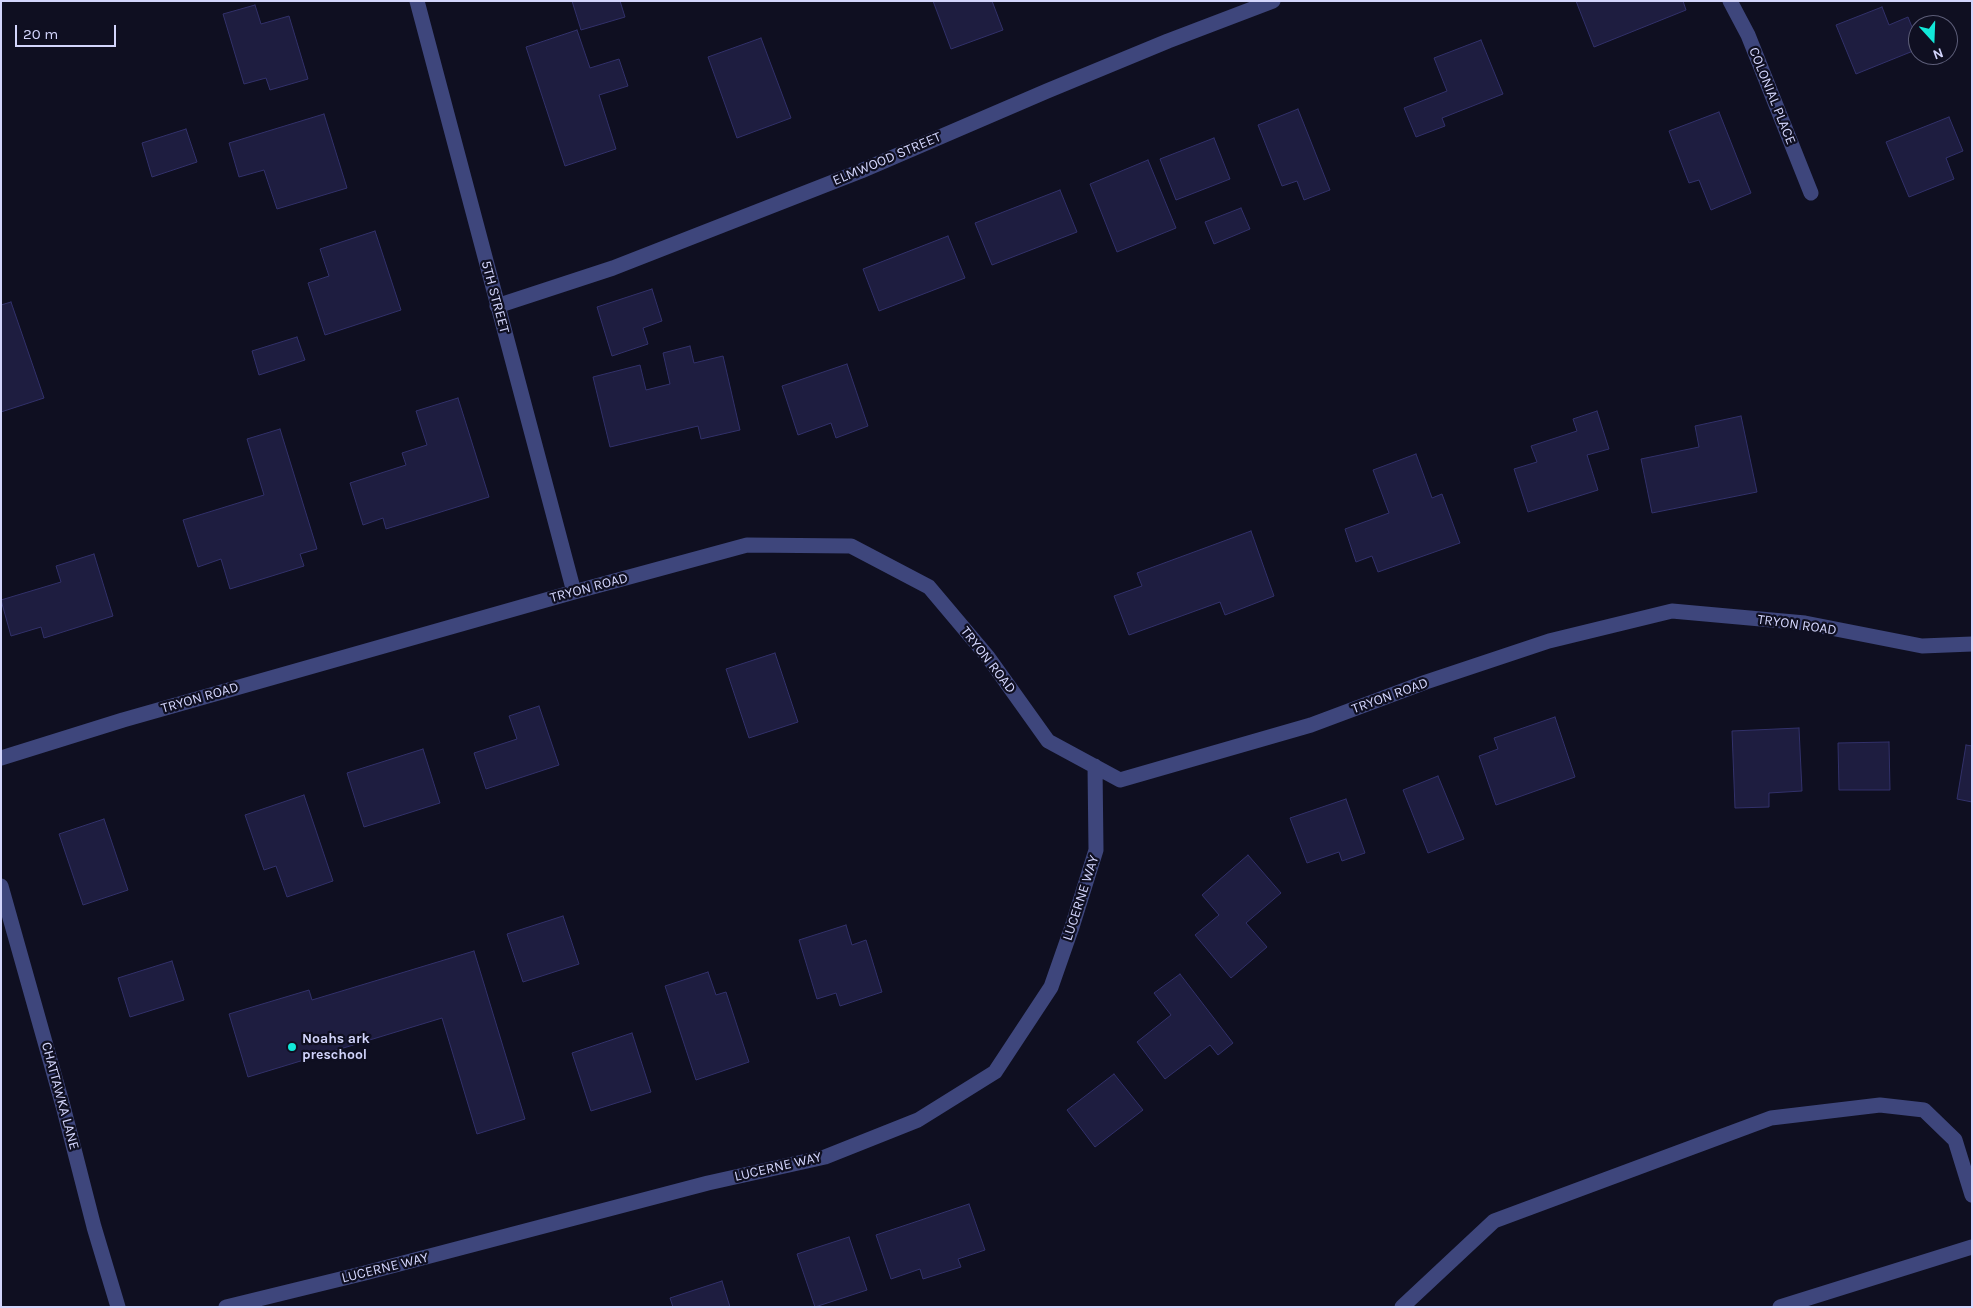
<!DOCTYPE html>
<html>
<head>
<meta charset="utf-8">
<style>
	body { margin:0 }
	#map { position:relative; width:1973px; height:1308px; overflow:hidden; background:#0f0f21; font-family:Karla,sans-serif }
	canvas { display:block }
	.frame { position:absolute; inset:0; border:2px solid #d3d5fc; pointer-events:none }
	.north { position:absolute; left:1908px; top:15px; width:50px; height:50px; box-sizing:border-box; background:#0f0f21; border:1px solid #5d5e79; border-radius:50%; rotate:160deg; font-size:14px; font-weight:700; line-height:20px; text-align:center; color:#d3d5fc }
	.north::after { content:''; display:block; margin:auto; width:18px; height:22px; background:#12e8d9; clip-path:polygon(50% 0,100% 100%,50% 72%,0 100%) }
	.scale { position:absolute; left:15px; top:25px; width:101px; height:22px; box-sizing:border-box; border:2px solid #d3d5fc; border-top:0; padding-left:6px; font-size:15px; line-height:18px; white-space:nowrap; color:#d3d5fc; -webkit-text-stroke:4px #0f0f21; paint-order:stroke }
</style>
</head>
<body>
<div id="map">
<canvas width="1973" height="1308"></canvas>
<div class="frame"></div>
<div class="north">N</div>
<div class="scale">20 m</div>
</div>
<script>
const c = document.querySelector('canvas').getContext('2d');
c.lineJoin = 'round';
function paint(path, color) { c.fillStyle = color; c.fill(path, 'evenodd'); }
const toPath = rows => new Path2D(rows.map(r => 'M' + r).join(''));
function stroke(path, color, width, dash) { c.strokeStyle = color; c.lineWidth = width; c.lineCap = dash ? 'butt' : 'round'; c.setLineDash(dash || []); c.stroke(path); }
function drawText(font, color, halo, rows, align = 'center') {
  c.font = font + ' Karla,sans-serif'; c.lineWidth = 4.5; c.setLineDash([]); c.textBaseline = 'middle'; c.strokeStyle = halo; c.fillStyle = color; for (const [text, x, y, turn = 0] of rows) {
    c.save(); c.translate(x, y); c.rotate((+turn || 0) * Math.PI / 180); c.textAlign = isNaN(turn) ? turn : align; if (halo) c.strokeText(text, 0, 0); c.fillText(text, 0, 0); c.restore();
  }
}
const building = toPath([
	[572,1,620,1,625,17,581,30,572,1],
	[933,1,992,1,1003,30,951,49,933,1],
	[1576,1,1683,1,1686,10,1594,47,1576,1],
	[255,5,261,24,289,16,308,79,270,90,266,78,244,84,223,14,255,5],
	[1882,7,1889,25,1908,17,1918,42,1918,49,1856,74,1836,25,1882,7],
	[577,30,590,68,619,59,628,86,599,95,616,149,565,166,526,47,577,30],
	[761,38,791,118,737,138,708,57,761,38],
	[1481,40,1503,94,1442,118,1445,126,1416,137,1404,108,1447,91,1434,58,1481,40],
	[1298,109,1330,190,1304,200,1297,181,1282,186,1258,125,1298,109],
	[1719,112,1751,193,1711,210,1699,180,1689,183,1669,131,1719,112],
	[324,114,347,188,277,209,264,170,239,177,229,143,324,114],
	[1949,117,1963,151,1946,158,1954,179,1909,197,1886,142,1949,117],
	[186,129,197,162,152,177,142,143,186,129],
	[1214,138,1230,179,1176,200,1160,159,1214,138],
	[1148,160,1176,228,1117,252,1090,184,1148,160],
	[1060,190,1077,232,992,265,975,223,1060,190],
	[1241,208,1250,229,1214,244,1205,222,1241,208],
	[375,231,401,310,325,335,308,283,329,276,320,249,375,231],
	[948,236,965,278,879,311,863,269,948,236],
	[652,289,662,321,643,328,648,344,612,356,597,307,652,289],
	[11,302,44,398,1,412,1,305,11,302],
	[297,337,305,360,259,375,252,351,297,337],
	[690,346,694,363,723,356,740,430,701,439,698,426,610,447,593,377,640,365,646,390,670,384,663,353,690,346],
	[847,364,868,426,836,438,831,423,798,435,782,386,847,364],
	[458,398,489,497,386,529,383,518,363,525,350,483,406,465,402,453,427,445,416,411,458,398],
	[1597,411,1609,449,1587,455,1598,490,1528,512,1514,469,1537,462,1531,446,1577,431,1573,419,1597,411],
	[1741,416,1757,492,1652,513,1641,459,1699,447,1695,426,1741,416],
	[280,429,317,549,300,554,304,566,230,589,221,559,198,567,183,520,264,495,247,439,280,429],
	[1416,454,1432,498,1442,494,1460,543,1378,572,1372,556,1356,562,1345,529,1389,513,1373,470,1416,454],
	[1251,531,1274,596,1225,615,1220,602,1129,635,1114,596,1142,586,1137,573,1251,531],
	[94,554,113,616,44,638,41,627,11,636,1,600,61,582,56,566,94,554],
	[775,653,798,722,749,738,726,669,775,653],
	[539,706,559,765,486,789,474,753,517,739,509,716,539,706],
	[1555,717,1575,777,1496,805,1479,756,1498,749,1494,738,1555,717],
	[1799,728,1802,791,1769,793,1769,807,1735,808,1732,731,1799,728],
	[1889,742,1890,790,1839,790,1838,743,1889,742],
	[1966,745,1972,746,1972,802,1957,799,1966,745],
	[423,749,440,803,364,827,347,773,423,749],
	[1438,776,1464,839,1428,853,1403,790,1438,776],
	[304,795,333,881,287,897,276,866,264,870,245,815,304,795],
	[1346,799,1365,853,1342,861,1339,852,1307,863,1290,818,1346,799],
	[104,819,128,890,83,905,59,834,104,819],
	[1248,855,1281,893,1246,923,1267,947,1231,978,1195,935,1219,915,1202,895,1248,855],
	[563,916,579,964,523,982,507,934,563,916],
	[846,925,852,945,866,940,882,992,840,1006,836,993,817,999,799,940,846,925],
	[474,951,525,1119,477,1134,442,1018,248,1077,229,1014,309,990,312,1000,474,951],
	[172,961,184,1000,130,1017,118,978,172,961],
	[708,972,716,995,726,992,749,1062,696,1080,665,986,708,972],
	[1180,974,1233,1043,1218,1055,1210,1045,1165,1079,1137,1042,1171,1015,1154,993,1180,974],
	[632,1033,651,1092,591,1111,572,1053,632,1033],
	[1114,1074,1143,1110,1095,1147,1067,1110,1114,1074],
	[969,1204,985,1250,958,1259,961,1267,923,1279,920,1269,891,1279,876,1235,969,1204],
	[849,1237,867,1290,815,1307,797,1254,849,1237],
	[722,1281,730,1307,673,1307,670,1298,722,1281]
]);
const minor = toPath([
	[417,1,574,592],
	[1730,1,1748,35,1811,193],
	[497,306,613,268,861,171,1047,91,1168,41,1273,1],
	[1,758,123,720,574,592,747,545,851,546,929,587,988,657,1048,741,1120,780,1311,725,1426,682,1549,641,1672,611,1805,623,1922,646,1972,644],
	[1,886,63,1106,94,1227,118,1307],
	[226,1307,365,1273,708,1183,825,1157,918,1120,995,1072,1051,987,1072,927,1096,850,1095,766],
	[1402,1307,1494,1221,1771,1118,1880,1105,1924,1110,1955,1140,1972,1195],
	[1780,1307,1972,1247]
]);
const markers = [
	[292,1047,5,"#12e8d9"]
];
const streetNames = [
	["COLONIAL PLACE",1772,96,68],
	["ELMWOOD STREET",887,159,-23],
	["5TH STREET",495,297,75],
	["TRYON ROAD",589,588,-15],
	["TRYON ROAD",1797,625,8],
	["TRYON ROAD",988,660,52],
	["TRYON ROAD",1390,696,-20],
	["TRYON ROAD",200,698,-16],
	["LUCERNE WAY",1081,898,-72],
	["CHATTAWKA LANE",60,1096,75],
	["LUCERNE WAY",778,1167,-13],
	["LUCERNE WAY",385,1268,-14]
];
const poiNames = [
	["Noahs ark",302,1039],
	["preschool",302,1055]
];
paint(building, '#1e1d40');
stroke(building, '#32316a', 1);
stroke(minor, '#3e467c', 15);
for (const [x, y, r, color] of markers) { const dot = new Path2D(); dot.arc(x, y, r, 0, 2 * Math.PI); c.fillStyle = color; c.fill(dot); stroke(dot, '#0f0f21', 2); }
drawText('14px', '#d3d5fc', '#0f0f21', streetNames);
drawText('bold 14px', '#d3d5fc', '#0f0f21', poiNames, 'left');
</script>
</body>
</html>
